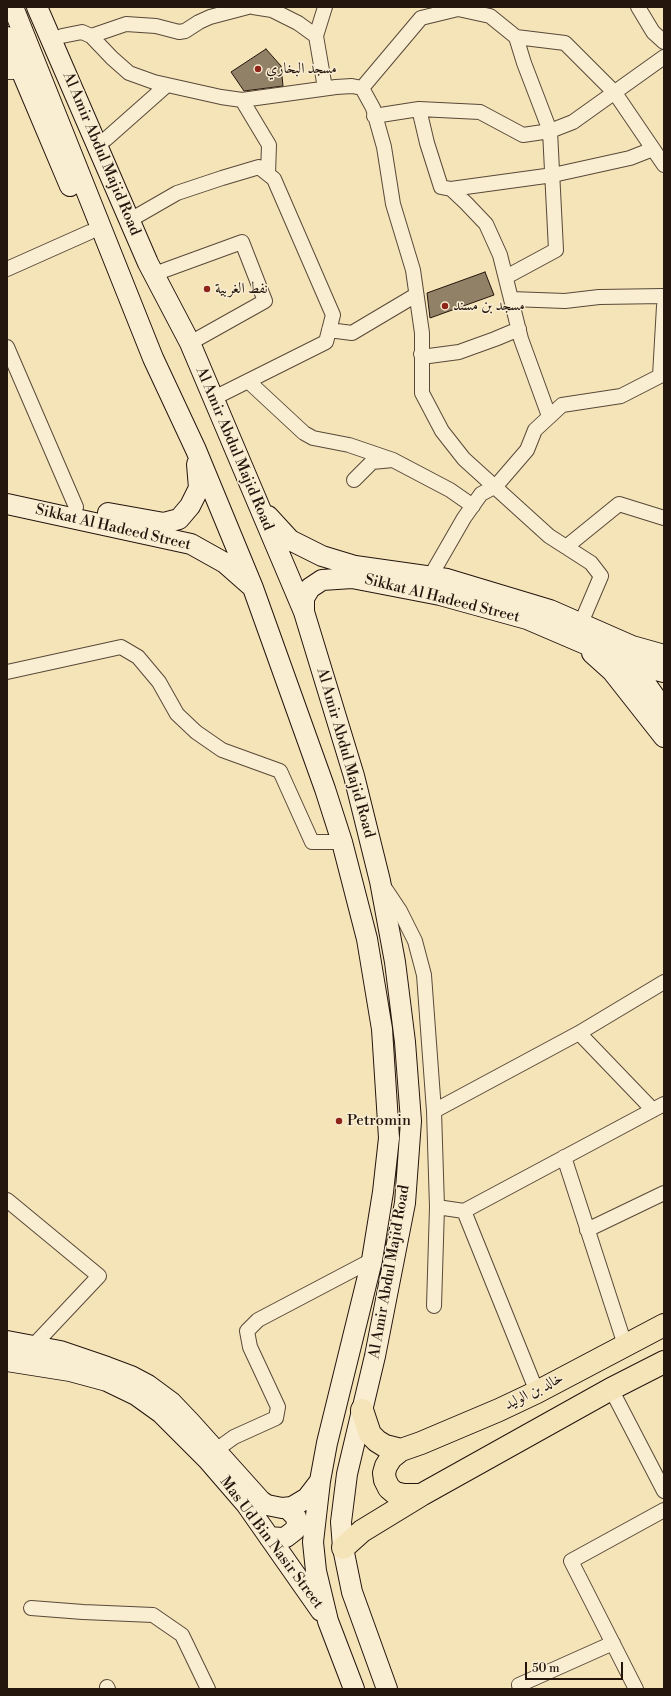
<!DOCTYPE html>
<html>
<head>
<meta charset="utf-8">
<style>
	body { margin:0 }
	#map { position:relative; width:671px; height:1696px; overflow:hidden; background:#f6e4b9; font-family:"Libre Bodoni",serif }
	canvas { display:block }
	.frame { position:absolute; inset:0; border:8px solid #24150d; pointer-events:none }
	.scale { position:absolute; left:525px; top:1662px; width:98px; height:18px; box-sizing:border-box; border:2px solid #24150d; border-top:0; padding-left:5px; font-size:12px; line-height:14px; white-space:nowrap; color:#24150d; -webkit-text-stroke:3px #f9edd2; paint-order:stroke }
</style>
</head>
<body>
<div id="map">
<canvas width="671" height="1696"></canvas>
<div class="frame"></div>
<div class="scale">50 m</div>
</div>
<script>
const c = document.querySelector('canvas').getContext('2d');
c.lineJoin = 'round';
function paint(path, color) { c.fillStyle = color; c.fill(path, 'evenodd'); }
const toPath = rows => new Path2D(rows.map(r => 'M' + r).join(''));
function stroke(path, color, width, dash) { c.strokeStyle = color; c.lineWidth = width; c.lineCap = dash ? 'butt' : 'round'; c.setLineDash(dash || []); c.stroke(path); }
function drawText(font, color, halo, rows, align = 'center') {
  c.font = font + ' "Libre Bodoni",Amiri,serif'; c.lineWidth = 3; c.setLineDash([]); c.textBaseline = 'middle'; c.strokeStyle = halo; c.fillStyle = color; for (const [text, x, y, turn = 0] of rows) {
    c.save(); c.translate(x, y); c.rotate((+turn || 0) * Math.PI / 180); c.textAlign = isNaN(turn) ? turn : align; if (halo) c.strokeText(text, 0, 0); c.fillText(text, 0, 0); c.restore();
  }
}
const building = toPath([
	[266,49,281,66,283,86,244,91,231,72,266,49],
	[485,272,494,295,430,318,427,293,485,272]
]);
const street = toPath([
	[253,7,272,10,298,23,316,36],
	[325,7,316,36,325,88],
	[638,7,653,32,664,42],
	[62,36,82,32,91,36,112,58,129,73,154,82,221,97,242,100,336,87,352,86,362,88,373,108,384,147,393,204,413,270,422,333,422,393,442,431,464,459,549,536,591,563,601,576,581,623],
	[91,36,126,24,156,26,179,32,185,31,199,22,210,17,248,7],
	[7,72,22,72],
	[362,88,421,18,458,9,490,16,516,37,565,43,615,93,664,165],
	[242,100,269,145,268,174],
	[419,109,427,143,441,187,451,189,466,203,486,224,500,255,521,339,549,416],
	[374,116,419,109,480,112,523,135,550,131,573,122,664,57],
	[97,145,106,139,167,85],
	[451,189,553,175,630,158,653,149],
	[130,222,137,216,177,193,222,178,259,167,274,179,333,315,326,342,212,399],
	[7,269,90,232],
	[157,273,242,242,265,301,190,343],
	[506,277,556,250,550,131,524,63,516,37],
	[511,299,565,301,599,297,664,296],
	[329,330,352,333,416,295],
	[7,347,76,507],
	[421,354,429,356,459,352,495,339,519,329],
	[248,381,304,433,313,438,349,445,393,460],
	[354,480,372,462,393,460,450,490,473,506],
	[566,547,619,504,664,518],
	[430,577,464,518,481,494,496,486,527,450,535,430,562,405,621,396,660,376,664,306],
	[7,672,121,647,138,657,159,682,177,714,196,732,222,750,280,771,312,842,342,842],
	[384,887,400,911,415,941,424,975,434,1111,579,1033,664,982],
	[579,1033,653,1110],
	[434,1111,437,1207,464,1211,664,1104],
	[564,1157,625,1345],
	[7,1200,99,1276,33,1346],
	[464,1211,537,1392],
	[587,1230,664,1193],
	[434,1306,437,1207],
	[611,1389,664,1491],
	[216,1450,234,1437,276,1418,278,1407,250,1347,247,1331,258,1320,372,1260],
	[31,1608,83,1612,153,1615,182,1635,208,1689],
	[107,1687,108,1689],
	[520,1689,519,1685,613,1643],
	[636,1689,571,1561,664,1510]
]);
const secondary = toPath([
	[13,7,153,358,196,450,253,588,325,789,342,842,367,939,382,1029,389,1138,383,1192,372,1260,327,1443,320,1481,313,1542,316,1571,328,1621,354,1689],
	[37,7,148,263,190,343,304,612,354,776,380,881,395,962,405,1042,411,1121,405,1203,375,1356,347,1474,341,1522,343,1548,352,1592,387,1689],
	[7,37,70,186],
	[7,504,191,544,225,563,250,585],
	[108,513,164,523,179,519,190,506,199,488,197,464],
	[268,516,290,540,322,556,355,566,447,579,550,610,632,646,664,655],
	[304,612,304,598,310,588,322,580,352,578,440,595,527,619,632,664,664,672],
	[592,653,612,671,664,737],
	[632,658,632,664,664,710],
	[7,1341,60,1351,107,1367,131,1376,148,1385,171,1402,191,1423,261,1501,267,1505,282,1508,292,1507,307,1498,320,1481],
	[7,1361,70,1371,107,1381,136,1395,161,1413,208,1460,246,1504,321,1611],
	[269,1537,282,1538,286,1537,295,1530,297,1524,296,1517,287,1508]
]);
const primary = toPath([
	[362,1410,370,1434,377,1441,385,1446,401,1450,421,1443,499,1410,537,1392,664,1325],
	[401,1450,391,1458,386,1466,384,1473,385,1480,389,1488,395,1493,403,1495,421,1495],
	[343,1548,362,1531,421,1495,611,1389,664,1362]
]);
const markers = [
	[258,69,4,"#8f2418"],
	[207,289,4,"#8f2418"],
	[445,306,4,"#8f2418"],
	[339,1121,4,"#8f2418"]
];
const poiNames = [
	["مسجد البخاري",266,69],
	["نفط الغربية",215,289],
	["مسجد بن مسند",453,306],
	["Petromin",347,1121]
];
const streetNames = [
	["Al Amir Abdul Majid Road",101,154,67],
	["Al Amir Abdul Majid Road",234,449,67],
	["Sikkat Al Hadeed Street",113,528,13],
	["Sikkat Al Hadeed Street",442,599,14],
	["Al Amir Abdul Majid Road",345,753,74],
	["Al Amir Abdul Majid Road",390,1272,-80],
	["خالد بن الوليد",534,1392,-27],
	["Mas Ud Bin Nasir Street",271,1543,53]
];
paint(building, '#918166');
stroke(building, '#24150d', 1);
stroke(street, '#584938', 16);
stroke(secondary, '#24150d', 22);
stroke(primary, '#24150d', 24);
stroke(street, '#f9edd2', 14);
stroke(secondary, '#f9edd2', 20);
stroke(primary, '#f6e4b9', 22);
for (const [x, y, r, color] of markers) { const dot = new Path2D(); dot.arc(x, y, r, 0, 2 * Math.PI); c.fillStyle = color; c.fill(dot); stroke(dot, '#f9edd2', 1.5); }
drawText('15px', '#24150d', '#f9edd2', poiNames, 'left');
drawText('15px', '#24150d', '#f9edd2', streetNames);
</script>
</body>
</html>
